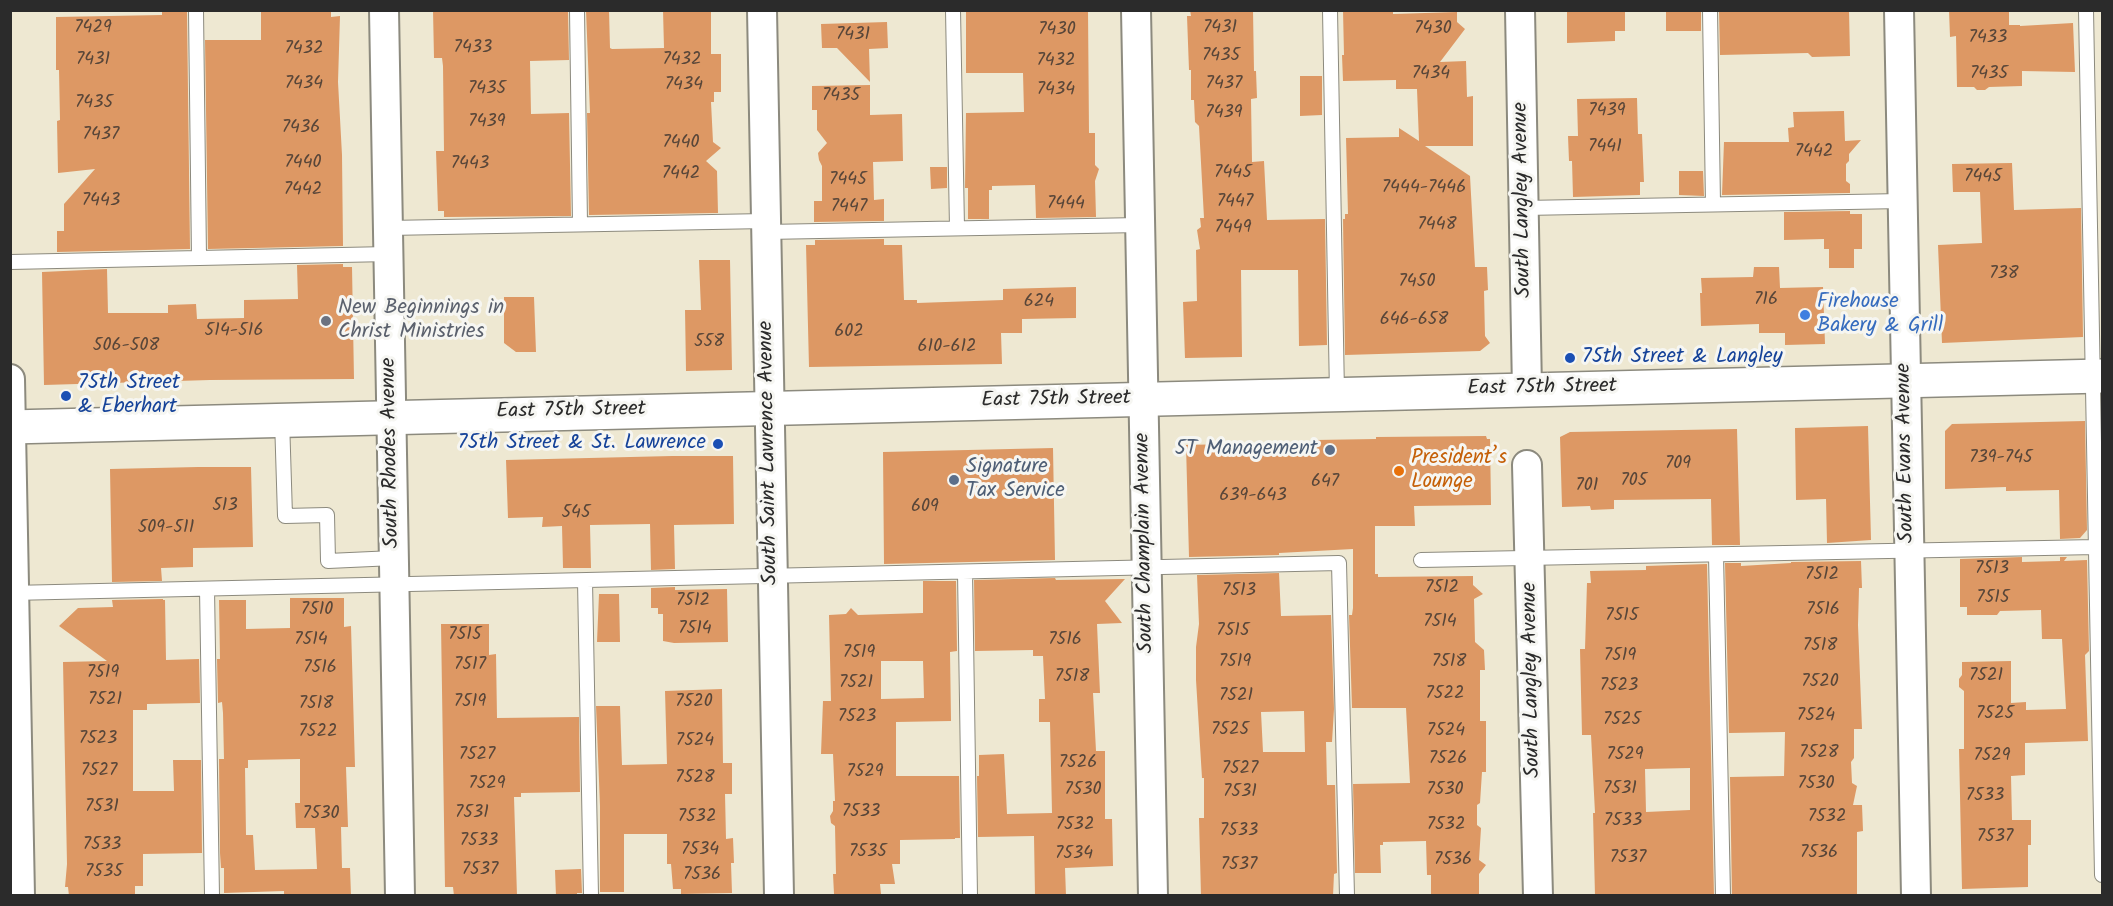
<!DOCTYPE html>
<html>
<head>
<meta charset="utf-8">
<style>
	body { margin:0 }
	#map { position:relative; width:2113px; height:906px; overflow:hidden; background:#eee8d2; font-family:Kalam,sans-serif }
	canvas { display:block }
	.frame { position:absolute; inset:0; border:12px solid #2b2b2b; pointer-events:none }
</style>
</head>
<body>
<div id="map">
<canvas width="2113" height="906"></canvas>
<div class="frame"></div>
</div>
<script>
const c = document.querySelector('canvas').getContext('2d');
c.lineJoin = 'round';
function paint(path, color) { c.fillStyle = color; c.fill(path, 'evenodd'); }
const toPath = rows => new Path2D(rows.map(r => 'M' + r).join(''));
function stroke(path, color, width, dash) { c.strokeStyle = color; c.lineWidth = width; c.lineCap = dash ? 'butt' : 'round'; c.setLineDash(dash || []); c.stroke(path); }
function drawText(font, color, halo, rows, align = 'center') {
  c.font = font + ' Kalam,sans-serif'; c.lineWidth = 6; c.setLineDash([]); c.textBaseline = 'middle'; c.strokeStyle = halo; c.fillStyle = color; for (const [text, x, y, turn = 0] of rows) {
    c.save(); c.translate(x, y); c.rotate((+turn || 0) * Math.PI / 180); c.textAlign = isNaN(turn) ? turn : align; if (halo) c.strokeText(text, 0, 0); c.fillText(text, 0, 0); c.restore();
  }
}
const building = toPath([
	[261,10,331,10,331,17,340,16,338,82,342,155,343,246,208,249,205,40,261,40],
	[433,10,568,10,569,60,530,61,531,114,569,113,571,216,444,217,444,211,438,211,436,151,444,151,443,66,442,58,434,58],
	[586,10,609,10,610,48,612,49,664,48,663,10,711,10,711,54,721,54,721,92,714,92,714,102,711,102,713,142,721,148,706,161,717,171,718,213,589,215,587,113,590,113],
	[966,10,1088,10,1089,133,1095,133,1095,165,1099,169,1095,181,1096,217,1036,218,1035,185,992,186,992,190,989,190,989,219,968,219,968,188,965,188,966,113,1024,112,1023,73,966,73],
	[1190,10,1253,10,1254,71,1256,71,1257,98,1251,99,1252,162,1264,161,1267,220,1325,219,1327,345,1299,346,1298,270,1241,270,1242,357,1185,358,1183,302,1197,301,1196,250,1200,249,1197,230,1201,227,1200,218,1204,218,1199,126,1195,122,1194,100,1191,100,1191,70,1189,70,1187,16,1191,16],
	[1343,10,1393,10,1393,14,1457,12,1457,22,1465,29,1440,62,1466,61,1467,97,1473,96,1473,146,1425,146,1470,176,1475,267,1487,267,1488,290,1484,291,1485,336,1490,343,1480,351,1345,355,1343,219,1345,219,1345,214,1348,214,1346,138,1399,137,1399,128,1419,141,1417,89,1396,89,1396,80,1343,81,1342,55,1344,55],
	[1567,10,1625,10,1625,31,1615,31,1615,41,1567,43],
	[1666,10,1701,10,1701,31,1666,31],
	[1719,10,1849,10,1850,56,1812,57,1808,53,1720,55],
	[1949,10,2009,10,2009,25,2020,25,2020,26,2073,23,2075,72,2022,71,2022,86,1989,87,1985,90,1977,90,1974,87,1957,87,1956,36,1950,37],
	[162,11,187,11,190,249,57,252,57,231,64,231,64,204,95,169,58,173,57,121,60,120,59,70,56,70,56,17,162,15],
	[887,22,888,48,869,49,870,82,837,48,822,48,821,24],
	[1300,76,1322,76,1322,115,1300,116],
	[870,85,870,115,902,114,903,161,873,162,874,200,884,199,884,221,814,222,814,201,822,201,822,166,819,160,818,153,827,143,817,130,817,110,812,110,812,86],
	[1637,98,1638,134,1642,134,1644,182,1640,182,1640,195,1573,197,1572,161,1569,161,1568,136,1578,136,1577,99],
	[1844,111,1845,141,1861,140,1849,154,1849,161,1846,164,1846,181,1850,184,1850,193,1722,195,1724,142,1789,142,1788,128,1794,127,1793,112],
	[2012,163,2014,210,2081,208,2083,337,1942,343,1938,245,1982,243,1980,192,1953,192,1952,164],
	[930,167,947,167,947,188,931,189],
	[1679,171,1703,171,1704,196,1679,195],
	[1850,211,1850,214,1862,214,1862,249,1854,249,1854,268,1829,268,1829,249,1824,249,1824,239,1784,240,1784,212],
	[884,239,884,245,902,245,904,300,917,300,917,303,1003,300,1003,289,1076,287,1076,318,1022,319,1022,333,1001,333,1002,364,809,367,806,245,815,245,815,240],
	[699,260,730,260,732,370,686,371,685,310,701,310],
	[343,264,343,267,352,267,354,379,210,380,44,385,42,272,107,269,108,313,168,313,168,305,196,304,197,319,244,318,244,300,298,299,297,265],
	[1754,267,1779,267,1780,288,1823,287,1825,344,1785,345,1785,333,1759,333,1759,324,1701,326,1700,293,1702,293,1701,278,1753,277],
	[504,297,534,297,536,352,516,352,504,343],
	[2085,421,2087,530,2080,538,2060,539,2059,490,2006,491,2006,487,1945,489,1945,431,1952,424],
	[1868,426,1871,540,1827,543,1826,499,1796,500,1795,428],
	[1737,429,1740,545,1712,545,1711,499,1614,500,1614,509,1591,510,1590,506,1562,507,1560,437,1570,432],
	[1486,436,1487,439,1490,439,1491,505,1414,506,1415,526,1375,526,1375,574,1378,574,1378,577,1473,576,1473,585,1483,594,1474,599,1475,642,1484,650,1485,670,1480,670,1480,721,1486,721,1486,772,1482,772,1480,803,1477,805,1477,825,1481,828,1479,860,1486,865,1479,874,1479,896,1431,896,1431,875,1427,875,1426,841,1383,842,1383,845,1380,845,1381,873,1355,873,1353,784,1410,783,1406,708,1352,708,1349,615,1352,615,1353,608,1353,549,1279,553,1279,555,1189,557,1186,445,1315,442,1315,440,1376,439,1376,437],
	[1053,448,1055,560,884,564,883,452],
	[672,456,733,456,734,524,674,525,675,569,651,570,650,524,590,525,591,568,563,568,562,526,542,527,543,517,508,518,506,460],
	[198,467,251,467,253,547,193,548,193,567,161,568,162,581,112,582,110,469],
	[2022,557,2022,562,2060,561,2060,557,2067,557,2064,561,2087,560,2089,651,2085,655,2088,741,2025,743,2025,775,2011,776,2012,820,2031,820,2031,845,2028,845,2028,887,1962,889,1959,749,1964,749,1964,691,1959,687,1959,679,1962,675,1962,662,2011,661,2011,703,2026,702,2026,710,2066,709,2062,639,2042,639,2041,610,2000,611,1997,615,1967,615,1967,607,1960,607,1960,559],
	[1861,561,1862,588,1859,588,1858,625,1862,729,1854,729,1854,758,1851,762,1852,783,1857,786,1853,805,1862,805,1863,831,1857,832,1857,896,1732,896,1730,777,1784,776,1785,732,1729,733,1725,563,1741,563,1741,566,1791,563,1791,562],
	[1707,564,1714,896,1595,896,1593,813,1595,813,1591,735,1582,735,1580,649,1585,649,1587,583,1591,583,1590,571,1646,570,1646,566],
	[1690,768,1690,810,1646,812,1645,769],
	[1279,573,1281,616,1331,615,1334,709,1332,742,1326,742,1327,785,1335,785,1337,873,1334,874,1333,896,1201,896,1199,818,1204,818,1204,778,1202,778,1196,680,1196,647,1199,624,1197,575],
	[1304,711,1305,752,1263,752,1261,712],
	[1055,578,1056,580,1125,579,1105,601,1122,623,1097,624,1100,693,1093,693,1096,751,1105,751,1105,819,1112,819,1113,866,1065,868,1066,896,1035,896,1034,836,978,837,977,776,979,776,979,755,1004,754,1007,814,1052,813,1050,722,1039,722,1039,699,1045,699,1043,656,1033,656,1033,650,975,651,974,580],
	[923,581,956,581,957,651,950,652,951,721,896,722,896,776,959,776,960,838,955,838,955,839,900,840,900,864,892,864,895,884,880,884,881,894,834,894,833,874,836,874,835,826,831,823,830,816,833,811,833,801,835,801,833,754,821,754,823,701,831,701,829,615,846,614,851,608,858,615,923,613],
	[881,661,923,661,924,698,881,699],
	[675,587,675,590,727,589,728,642,674,643,663,641,663,614,658,614,658,608,651,608,651,588],
	[599,594,619,594,620,642,597,642],
	[290,598,344,598,344,627,351,626,355,767,346,767,348,827,341,827,342,868,350,868,351,896,284,896,284,891,224,893,224,868,221,868,220,853,219,759,224,759,223,713,222,702,218,703,217,659,220,659,219,600,246,600,246,629,290,628],
	[300,759,300,803,295,803,296,828,315,828,317,869,255,870,253,835,246,835,245,768,248,768,248,760],
	[163,599,163,600,165,600,166,660,199,659,200,703,147,704,147,710,133,710,133,791,174,791,173,760,201,760,202,853,143,854,143,886,135,886,135,896,69,896,68,887,65,887,67,864,63,662,107,661,59,626,78,608,113,607,112,600],
	[441,624,489,624,489,655,496,654,497,718,579,717,580,792,521,793,521,797,514,797,517,896,454,896,453,887,445,887],
	[722,689,723,763,732,763,732,794,725,794,726,839,733,838,734,863,731,863,732,893,681,894,681,889,673,889,671,864,667,864,667,834,624,834,624,892,600,892,600,806,596,706,620,706,622,765,667,764,665,691],
	[581,869,582,893,577,893,577,896,556,896,555,870]
]);
const service = toPath([
	[196,10,199,258],
	[577,10,580,224],
	[953,10,957,228],
	[1330,10,1337,394],
	[1710,10,1713,204],
	[2086,10,2102,875],
	[1524,208,1902,201],
	[388,228,766,221],
	[766,232,1140,225],
	[10,262,389,254],
	[282,419,285,516,327,515,328,561,394,558],
	[1716,555,1723,896],
	[1421,560,2096,547],
	[965,572,970,896],
	[585,581,591,896],
	[207,589,212,896],
	[11,593,1339,563,1347,896]
]);
const minor = toPath([
	[384,10,400,896],
	[762,10,779,896],
	[1136,10,1153,896],
	[1520,10,1527,390],
	[1899,10,1916,896],
	[10,379,20,896],
	[1527,465,1538,896]
]);
const tertiary = toPath([
	[10,427,2102,376]
]);
const markers = [
	[1805,315,6,"#3f7fe0"],
	[326,321,6,"#6b7280"],
	[1570,358,6,"#1a4fb4"],
	[66,396,6,"#1a4fb4"],
	[718,444,6,"#1a4fb4"],
	[1330,450,6,"#5c6f8a"],
	[1399,471,6,"#e8710a"],
	[954,480,6,"#5c6f8a"]
];
const numberNames = [
	["7429",93,29],
	["7431",1220,29],
	["7430",1433,30],
	["7430",1057,31],
	["7431",853,36],
	["7433",1988,39],
	["7433",473,49],
	["7432",304,50],
	["7435",1221,57],
	["7431",93,61],
	["7432",682,61],
	["7432",1056,62],
	["7434",1431,75],
	["7435",1989,75],
	["7434",304,85],
	["7437",1224,85],
	["7434",684,86],
	["7435",487,90],
	["7434",1056,91],
	["7435",841,97],
	["7435",94,104],
	["7439",1607,112],
	["7439",1224,114],
	["7439",487,123],
	["7436",301,129],
	["7437",101,136],
	["7440",681,144],
	["7441",1605,148],
	["7442",1814,153],
	["7440",303,164],
	["7443",470,165],
	["7445",1233,174],
	["7442",681,175],
	["7445",1983,178],
	["7445",848,181],
	["7444-7446",1424,189],
	["7442",303,191],
	["7443",101,202],
	["7447",1235,203],
	["7444",1066,205],
	["7447",849,208],
	["7448",1437,226],
	["7449",1233,229],
	["738",2004,275],
	["7450",1417,283],
	["716",1766,301],
	["624",1039,303],
	["646-658",1414,321],
	["514-516",234,332],
	["602",849,333],
	["558",709,343],
	["506-508",126,347],
	["610-612",947,348],
	["739-745",2001,459],
	["709",1678,465],
	["705",1634,482],
	["647",1325,483],
	["701",1587,487],
	["639-643",1253,497],
	["513",225,507],
	["609",925,508],
	["545",576,514],
	["509-511",166,529],
	["7513",1992,570],
	["7512",1822,576],
	["7512",1442,589],
	["7513",1239,592],
	["7515",1993,599],
	["7512",693,602],
	["7510",317,611],
	["7516",1823,611],
	["7515",1622,617],
	["7514",1440,623],
	["7514",695,630],
	["7515",1233,632],
	["7515",465,636],
	["7514",311,641],
	["7516",1065,641],
	["7518",1820,647],
	["7519",859,654],
	["7519",1620,657],
	["7519",1235,663],
	["7518",1449,663],
	["7517",470,666],
	["7516",320,669],
	["7519",103,674],
	["7521",1986,677],
	["7518",1072,678],
	["7520",1820,683],
	["7521",856,684],
	["7523",1619,687],
	["7522",1445,695],
	["7521",1236,697],
	["7521",105,701],
	["7519",470,703],
	["7520",694,703],
	["7518",316,705],
	["7525",1995,715],
	["7524",1816,717],
	["7523",857,718],
	["7525",1622,721],
	["7525",1230,731],
	["7524",1446,732],
	["7522",318,733],
	["7523",98,740],
	["7524",695,742],
	["7528",1819,754],
	["7527",477,756],
	["7529",1625,756],
	["7529",1992,757],
	["7526",1448,760],
	["7526",1078,764],
	["7527",1240,770],
	["7527",99,772],
	["7529",865,773],
	["7528",695,779],
	["7529",487,785],
	["7530",1816,785],
	["7531",1620,790],
	["7530",1083,791],
	["7530",1445,791],
	["7531",1240,793],
	["7533",1985,797],
	["7531",102,808],
	["7533",861,813],
	["7531",472,814],
	["7530",321,815],
	["7532",697,818],
	["7532",1827,818],
	["7533",1623,822],
	["7532",1075,826],
	["7532",1446,826],
	["7533",1239,832],
	["7537",1995,838],
	["7533",479,842],
	["7533",102,846],
	["7534",700,851],
	["7535",868,853],
	["7536",1819,854],
	["7534",1074,855],
	["7537",1628,859],
	["7536",1453,861],
	["7537",1239,866],
	["7537",480,871],
	["7535",104,873],
	["7536",702,876]
];
const streetNames = [
	["South Langley Avenue",1524,200,-91],
	["East 75th Street",1542,389,-1],
	["East 75th Street",1056,401,-1],
	["East 75th Street",571,412,-1],
	["South Rhodes Avenue",392,453,-91],
	["South Saint Lawrence Avenue",770,453,-91],
	["South Evans Avenue",1907,453,-91],
	["South Champlain Avenue",1146,543,-91],
	["South Langley Avenue",1533,680,-91]
];
const shopNames = [
	["Firehouse",1817,303],
	["Bakery & Grill",1817,327]
];
const worshipNames = [
	["New Beginnings in",338,309],
	["Christ Ministries",338,333]
];
const transitNames = [
	["75th Street & Langley",1582,358],
	["75th Street",78,384],
	["& Eberhart",78,408],
	["75th Street & St. Lawrence",706,444,"right"]
];
const serviceNames = [
	["5T Management",1318,450],
	["Signature",966,468,"left"],
	["Tax Service",966,492,"left"]
];
const foodNames = [
	["President’s",1411,459],
	["Lounge",1411,483]
];
paint(building, '#dd9864');
stroke(service, '#8c8a7e', 16);
stroke(minor, '#8c8a7e', 32);
stroke(tertiary, '#8c8a7e', 36);
stroke(service, '#fff', 14);
stroke(minor, '#fff', 28);
stroke(tertiary, '#fff', 33);
for (const [x, y, r, color] of markers) { const dot = new Path2D(); dot.arc(x, y, r, 0, 2 * Math.PI); c.fillStyle = color; c.fill(dot); stroke(dot, '#f6f6f2', 2); }
drawText('18px', '#584639', null, numberNames);
drawText('21px', '#2b2b2b', '#f6f6f2', streetNames);
drawText('21px', '#366cbe', '#f6f6f2', shopNames, 'left');
drawText('21px', '#5b616d', '#f6f6f2', worshipNames, 'left');
drawText('21px', '#164399', '#f6f6f2', transitNames, 'left');
drawText('21px', '#4e5e75', '#f6f6f2', serviceNames, 'right');
drawText('21px', '#c56008', '#f6f6f2', foodNames, 'left');
</script>
</body>
</html>
